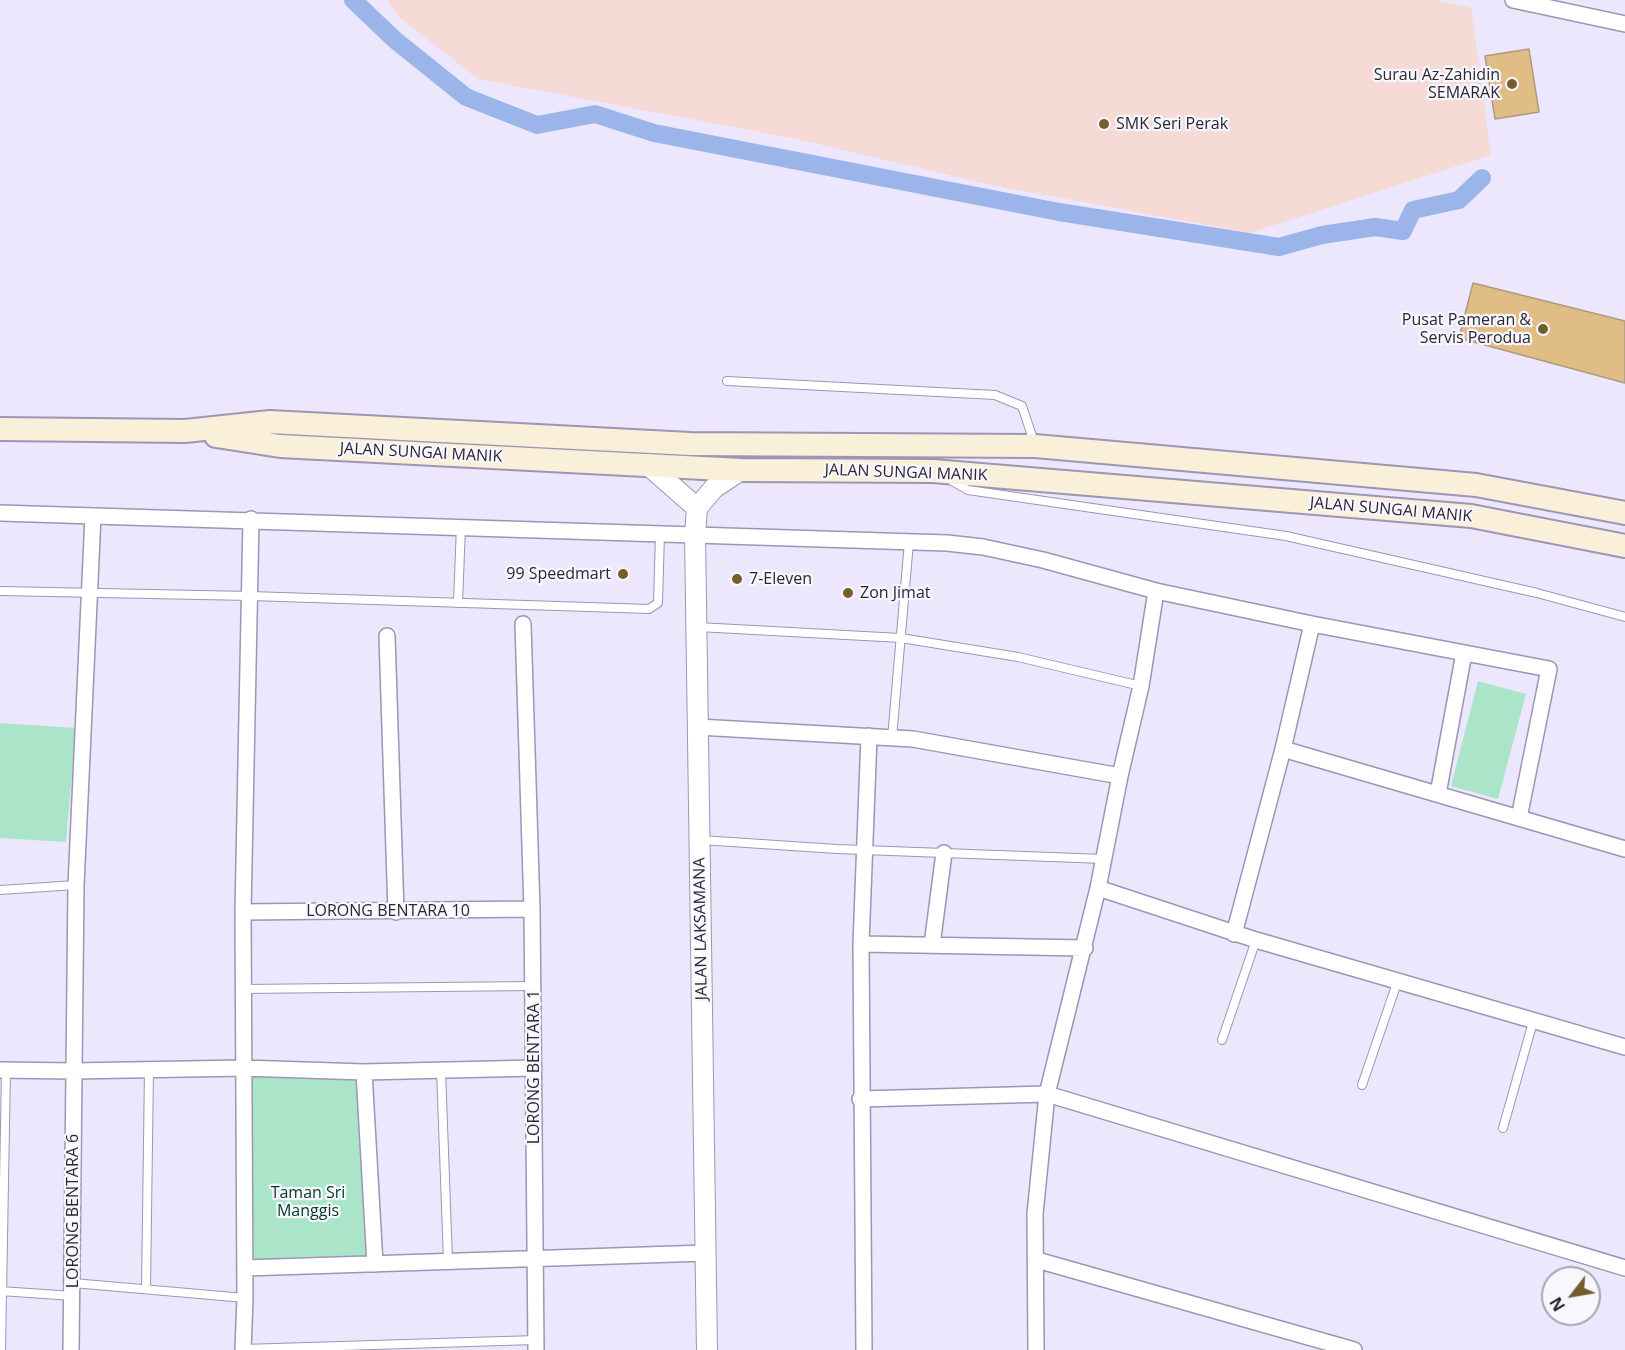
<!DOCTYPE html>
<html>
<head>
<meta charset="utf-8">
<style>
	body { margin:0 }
	#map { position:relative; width:1625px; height:1350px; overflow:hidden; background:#ece7fc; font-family:"Open Sans",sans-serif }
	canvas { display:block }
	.north { position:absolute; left:1541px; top:1266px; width:60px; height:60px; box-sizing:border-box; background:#f9f7fe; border:2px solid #a6a4ad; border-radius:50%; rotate:239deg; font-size:16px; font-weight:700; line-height:24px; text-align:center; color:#2a2734 }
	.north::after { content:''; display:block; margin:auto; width:21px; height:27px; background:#755e2e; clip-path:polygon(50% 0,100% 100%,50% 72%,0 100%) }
</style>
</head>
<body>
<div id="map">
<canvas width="1625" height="1350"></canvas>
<div class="north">N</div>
</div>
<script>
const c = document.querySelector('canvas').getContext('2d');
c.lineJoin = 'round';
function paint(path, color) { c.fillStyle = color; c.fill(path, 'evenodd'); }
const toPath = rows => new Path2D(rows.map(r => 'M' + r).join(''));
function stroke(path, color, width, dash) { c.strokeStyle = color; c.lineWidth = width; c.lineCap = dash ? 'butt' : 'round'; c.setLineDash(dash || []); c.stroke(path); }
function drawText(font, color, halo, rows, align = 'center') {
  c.font = font + ' "Open Sans",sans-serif'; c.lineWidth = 4.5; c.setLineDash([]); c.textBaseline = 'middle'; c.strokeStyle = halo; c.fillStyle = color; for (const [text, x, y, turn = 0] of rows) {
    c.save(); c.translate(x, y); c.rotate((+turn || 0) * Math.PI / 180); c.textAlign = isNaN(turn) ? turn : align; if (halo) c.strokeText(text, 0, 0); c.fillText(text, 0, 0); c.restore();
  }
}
const education = toPath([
	[387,0,1435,0,1471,8,1491,155,1250,233,991,185,792,138,478,79,399,17]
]);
const green = toPath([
	[1478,681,1526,694,1498,799,1451,786],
	[0,723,76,728,66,842,0,838],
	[248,1073,359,1078,370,1259,251,1262]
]);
const canal = toPath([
	[353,0,395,40,466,97,537,125,595,114,654,133,1059,212,1279,247,1322,235,1375,227,1403,231,1413,210,1459,200,1482,178]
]);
const building = toPath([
	[1529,49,1539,112,1495,119,1485,56,1529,49],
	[1473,283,1625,321,1625,383,1459,338,1473,283]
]);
const service = toPath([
	[727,381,995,395,1022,406,1035,445],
	[952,481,968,490,1286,536,1537,593,1625,617],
	[0,591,250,596,649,609,658,603,660,533],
	[458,603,461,526],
	[698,627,901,638,1018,657,1141,686],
	[892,738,909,542],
	[701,840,837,849,1104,859],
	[0,890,76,885],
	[243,989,533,986],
	[1222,1040,1256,940],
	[441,1070,448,1261],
	[1362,1085,1398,980],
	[1503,1128,1533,1022],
	[73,1283,245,1298],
	[146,1289,149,1070],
	[0,1291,73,1296],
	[243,1349,536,1340],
	[1,1350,6,1070]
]);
const minor = toPath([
	[1513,0,1625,24],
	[0,513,947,543,983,547,1043,560,1156,591],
	[523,624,532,909,536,1350],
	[387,636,396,912],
	[698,727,913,739,1120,776],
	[1283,749,1625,849],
	[1438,794,1464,653],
	[1098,888,1256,940,1625,1047],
	[243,912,532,909],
	[1234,934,1283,749,1312,624],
	[861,944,1085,948],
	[932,945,944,853],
	[0,1070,73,1071,243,1068,364,1072,534,1068],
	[364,1072,375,1264],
	[860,1099,1047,1094,1625,1268],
	[1037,1260,1354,1350],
	[245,1268,706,1253],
	[71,1350,76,885,93,516],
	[243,1350,245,1298,243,912,251,519],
	[864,1350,861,944,869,736],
	[1036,1350,1035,1214,1047,1094,1098,888,1120,776,1141,686,1156,591,1312,624,1549,669,1519,818]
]);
const tertiary = toPath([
	[647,464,697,508],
	[707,1350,695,534,697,508,714,488,741,470]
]);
const secondary = toPath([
	[0,429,185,431,270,422,690,444,1035,446,1476,485,1625,513],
	[216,436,280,446,741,470,933,471,1471,516,1625,546]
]);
const markers = [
	[1512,84,6,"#755e2e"],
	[1104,124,6,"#755e2e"],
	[1543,329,6,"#755e2e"],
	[623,574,6,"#755e2e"],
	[737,579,6,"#755e2e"],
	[848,593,6,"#755e2e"]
];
const poiNames = [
	["Surau Az-Zahidin",1500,75],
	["SEMARAK",1500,93],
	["SMK Seri Perak",1116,124,"left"],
	["Pusat Pameran &",1531,320],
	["Servis Perodua",1531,338],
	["99 Speedmart",611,574],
	["7-Eleven",749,579,"left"],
	["Zon Jimat",860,593,"left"]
];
const streetNames = [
	["JALAN SUNGAI MANIK",421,453,3],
	["JALAN SUNGAI MANIK",906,473,2],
	["JALAN SUNGAI MANIK",1391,510,5],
	["LORONG BENTARA 10",388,911],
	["JALAN LAKSAMANA",701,929,-91],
	["LORONG BENTARA 1",534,1067,-90],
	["LORONG BENTARA 6",73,1211,-90]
];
const parkNames = [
	["Taman Sri",308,1193],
	["Manggis",308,1211]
];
paint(education, '#f5dad6');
paint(green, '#abe5c9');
stroke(canal, '#9bb5ea', 18);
paint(building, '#e1bd86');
stroke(building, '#ad997c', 1.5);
stroke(service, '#9d95b5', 10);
stroke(minor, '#9d95b5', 18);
stroke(tertiary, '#9d95b5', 22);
stroke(secondary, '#9d95b5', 26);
stroke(service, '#fff', 8);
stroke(minor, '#fff', 15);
stroke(tertiary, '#fff', 20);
stroke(secondary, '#faefd8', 22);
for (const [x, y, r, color] of markers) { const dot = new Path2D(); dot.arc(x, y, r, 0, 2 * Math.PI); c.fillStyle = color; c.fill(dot); stroke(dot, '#f9f7fe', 2); }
drawText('16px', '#2a2734', '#f9f7fe', poiNames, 'right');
drawText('16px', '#2a2734', '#f9f7fe', streetNames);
drawText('16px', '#003925', '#f9f7fe', parkNames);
</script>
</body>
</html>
